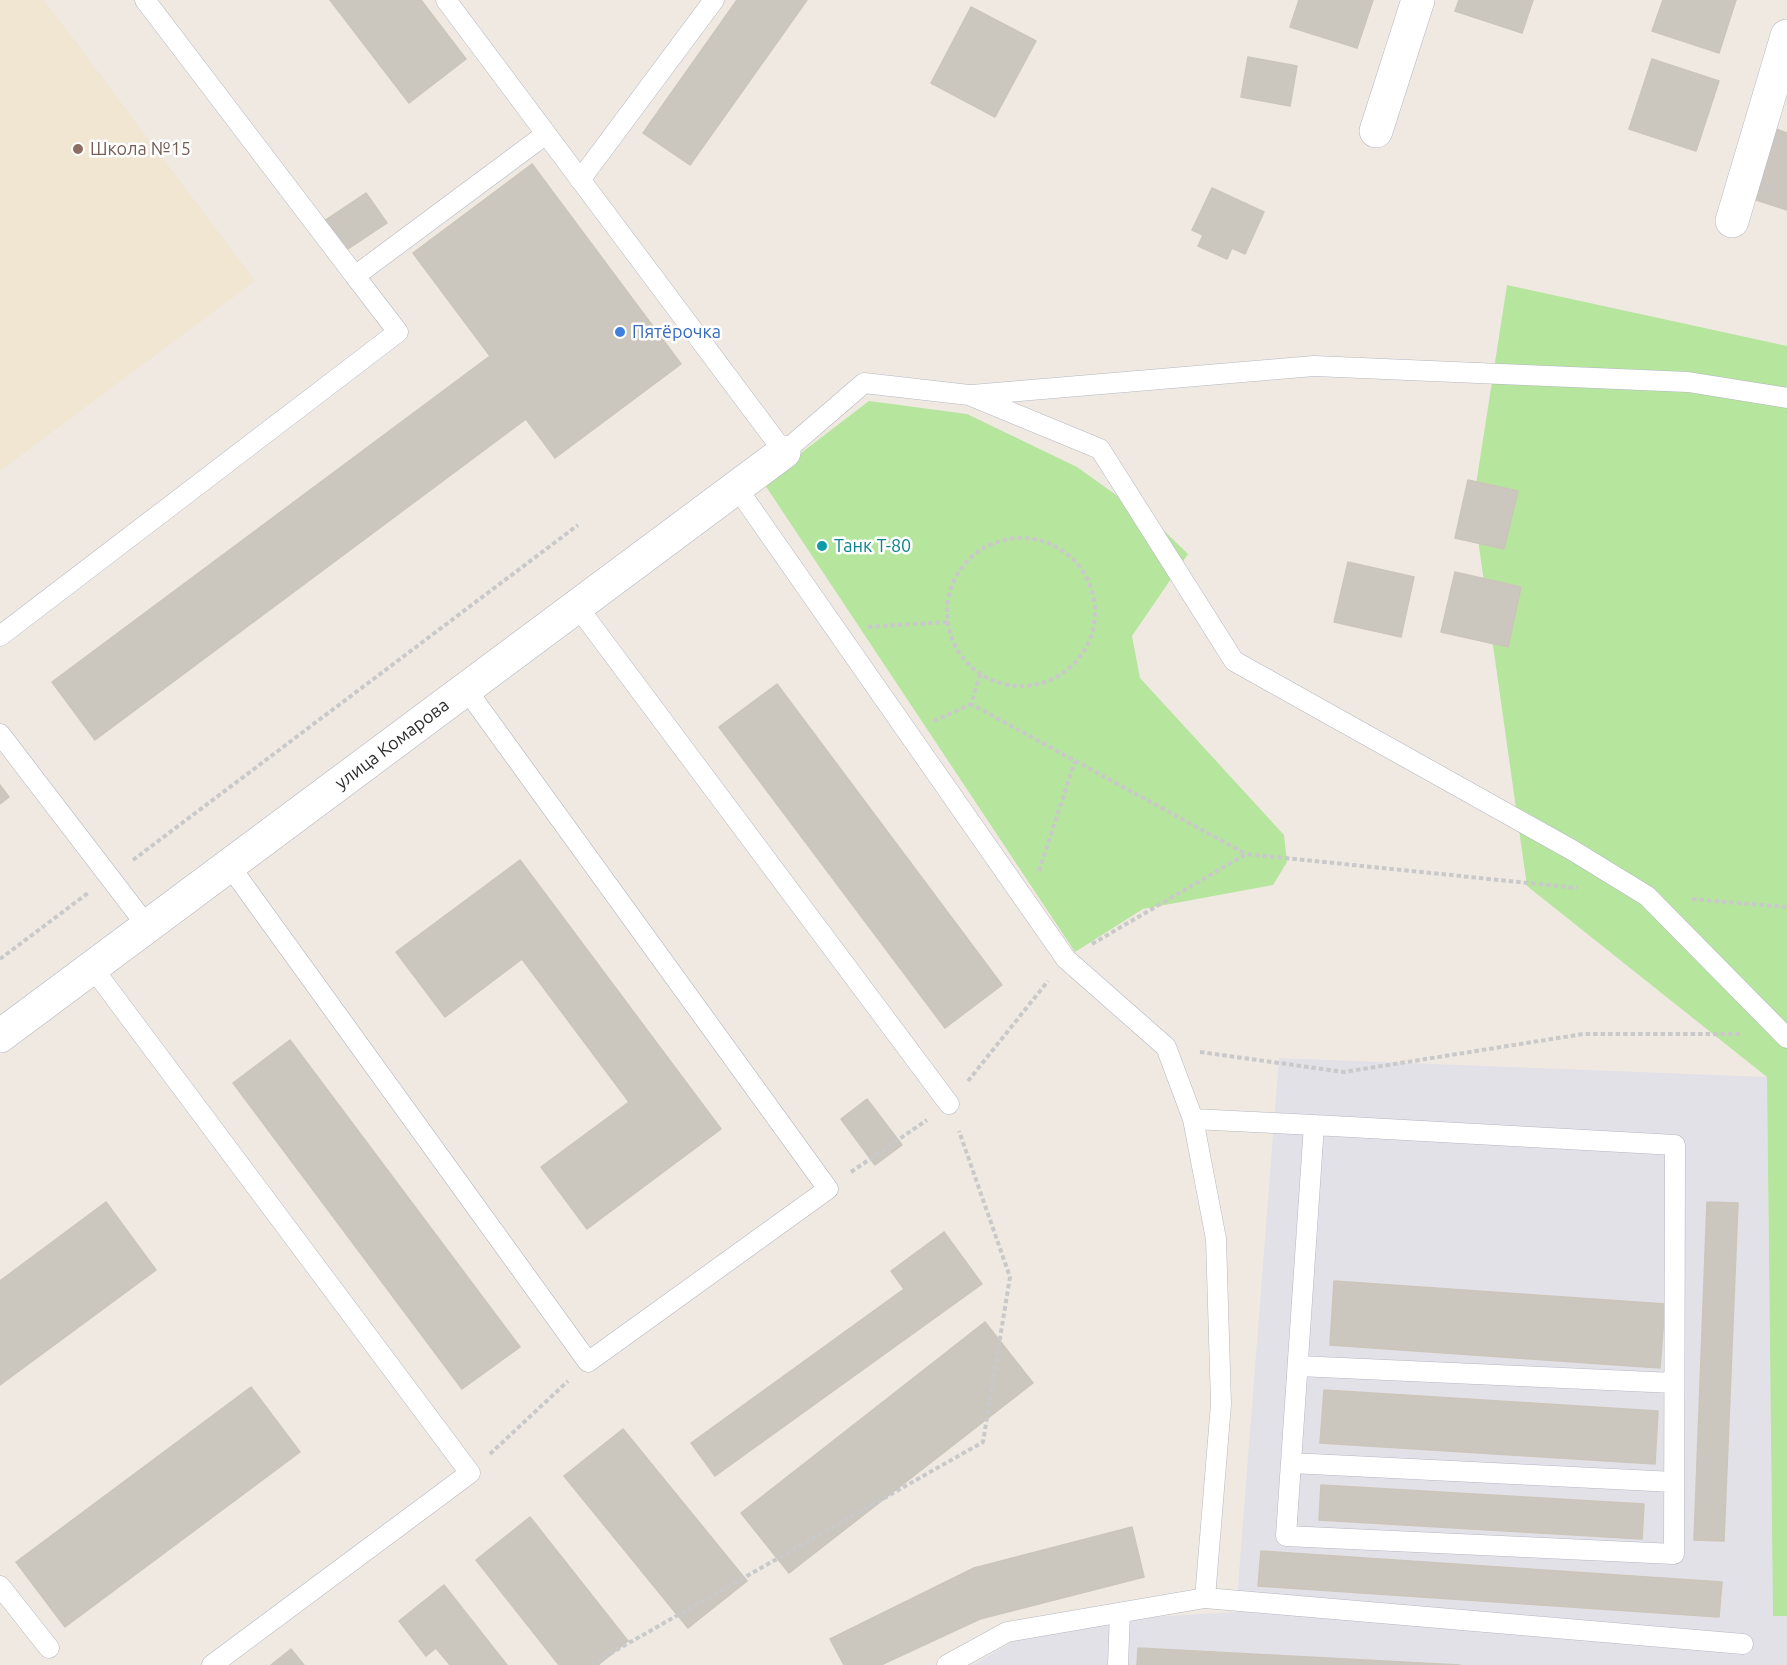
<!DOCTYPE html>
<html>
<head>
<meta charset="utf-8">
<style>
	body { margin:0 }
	canvas { display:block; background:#efe9e1 }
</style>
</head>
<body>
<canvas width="1787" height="1665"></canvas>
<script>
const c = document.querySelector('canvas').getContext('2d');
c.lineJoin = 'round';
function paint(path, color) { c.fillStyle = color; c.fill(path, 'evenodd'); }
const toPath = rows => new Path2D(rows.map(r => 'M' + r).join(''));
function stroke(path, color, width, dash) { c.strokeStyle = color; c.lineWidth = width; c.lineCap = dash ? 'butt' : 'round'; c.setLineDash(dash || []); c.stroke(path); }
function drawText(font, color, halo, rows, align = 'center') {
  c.font = font + ' Ubuntu,sans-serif'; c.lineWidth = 5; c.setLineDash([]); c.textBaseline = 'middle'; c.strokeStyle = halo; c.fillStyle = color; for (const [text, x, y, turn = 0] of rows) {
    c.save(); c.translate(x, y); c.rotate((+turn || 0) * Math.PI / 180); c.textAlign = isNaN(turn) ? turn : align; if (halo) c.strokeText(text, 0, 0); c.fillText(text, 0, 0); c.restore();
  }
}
const industrial = toPath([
	[1279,1058,1767,1077,1773,1615,1787,1616,1787,1665,973,1665,1044,1623,1236,1612]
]);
const education = toPath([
	[0,0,44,0,255,281,0,471]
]);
const green = toPath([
	[1507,285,1787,346,1787,1616,1773,1616,1767,1077,1527,886,1473,504],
	[869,401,967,414,1077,467,1158,525,1188,554,1132,636,1140,678,1284,835,1287,862,1273,885,1143,909,1075,952,763,482]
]);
const building = toPath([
	[330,0,421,0,466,59,409,103,330,0],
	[737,0,807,0,690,165,643,133,737,0],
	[1299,0,1373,0,1357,48,1290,27,1299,0],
	[1459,0,1533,0,1522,33,1455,11,1459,0],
	[1663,0,1736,0,1719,53,1652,31,1663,0],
	[971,7,1036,41,995,117,931,83,971,7],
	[1248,57,1297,66,1290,106,1241,97,1248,57],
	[1652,59,1719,81,1696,151,1629,129,1652,59],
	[1776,129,1787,133,1787,210,1753,199,1776,129],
	[532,164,681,364,555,458,526,419,95,740,52,682,490,356,413,253,532,164],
	[1212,188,1264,212,1245,254,1232,248,1227,259,1198,246,1203,235,1192,230,1212,188],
	[366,193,387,223,342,253,321,223,366,193],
	[1468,480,1518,491,1504,549,1455,538,1468,480],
	[1348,562,1414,577,1401,637,1334,622,1348,562],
	[1455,572,1521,587,1508,647,1441,632,1455,572],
	[777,684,1002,985,945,1028,719,727,777,684],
	[0,785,9,797,0,804,0,785],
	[520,860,721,1129,587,1229,541,1167,629,1102,522,959,445,1017,396,952,520,860],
	[290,1040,520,1347,462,1389,233,1083,290,1040],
	[867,1099,902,1145,875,1165,841,1119,867,1099],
	[106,1202,156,1270,0,1385,0,1281,106,1202],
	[1707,1202,1738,1203,1724,1541,1694,1540,1707,1202],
	[944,1232,982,1284,715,1476,691,1443,904,1289,891,1271,944,1232],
	[1334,1281,1665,1304,1660,1368,1330,1345,1334,1281],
	[985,1322,1033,1383,789,1573,741,1513,985,1322],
	[251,1387,300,1452,65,1627,16,1562,251,1387],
	[1324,1390,1658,1411,1655,1464,1320,1443,1324,1390],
	[623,1429,747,1581,688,1628,564,1476,623,1429],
	[1321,1485,1644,1504,1642,1539,1319,1520,1321,1485],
	[530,1517,628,1641,598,1665,559,1665,476,1560,530,1517],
	[1132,1527,1144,1577,980,1619,881,1665,844,1665,830,1639,974,1568,1132,1527],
	[1261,1551,1722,1582,1719,1617,1258,1586,1261,1551],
	[444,1585,507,1665,450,1665,436,1648,426,1656,399,1621,444,1585],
	[1138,1648,1460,1665,1137,1665,1138,1648],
	[291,1649,304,1665,271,1665,291,1649]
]);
const path = toPath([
	'947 612a74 74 0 1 1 148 0a74 74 0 1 1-148 0Z',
	[868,627,947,622],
	[980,674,971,704,1246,854],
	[934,721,971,704],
	[133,860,578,525],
	[1039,871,1075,761],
	[1692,899,1787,907],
	[1092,944,1246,854,1577,888],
	[0,959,88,893],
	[1200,1052,1344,1072,1583,1034,1743,1034],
	[968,1081,1048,981],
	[851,1172,927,1120],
	[490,1454,568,1381],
	[590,1665,983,1442,1010,1277,959,1131]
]);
const lane = toPath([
	[145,0,355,276,546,134],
	[446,0,784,452,864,383,969,395,1100,449,1234,661,1572,850,1647,896,1787,1038],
	[580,180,714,0],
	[972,395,1314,366,1688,382,1787,398],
	[737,488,1066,959,1166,1047,1193,1119,1216,1239,1221,1404,1205,1598,1007,1632,947,1665],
	[577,606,949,1104],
	[0,636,398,332,355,276],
	[0,734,147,926],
	[229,865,588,1362,828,1189,466,689],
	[92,967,470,1473,212,1665],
	[1193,1119,1314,1125,1675,1145,1674,1554,1286,1536,1314,1125],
	[1298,1366,1674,1383],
	[1291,1463,1674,1482],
	[0,1586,49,1648],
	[1205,1598,1743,1644],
	[1118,1665,1120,1613]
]);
const street = toPath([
	[1376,131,1418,0],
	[1732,221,1787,36],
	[0,1036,784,452]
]);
const markers = [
	[78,149,6,"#8d6e63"],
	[620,332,6,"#3f7fe0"],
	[822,546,6,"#0f9aa8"]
];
const educationNames = [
	["Школа №15",90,149]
];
const shopNames = [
	["Пятёрочка",632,332]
];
const cultureNames = [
	["Танк Т-80",834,546]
];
const streetNames = [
	["улица Комарова",392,744,-37]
];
paint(industrial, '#e3e1e8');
paint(education, '#f0e6d1');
paint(green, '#b6e59e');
paint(building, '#cbc7bf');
stroke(building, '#cbc5ba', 1.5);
stroke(lane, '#b4b7c1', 21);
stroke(street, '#b4b7c1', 34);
stroke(path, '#c9c9c9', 4, [4.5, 3]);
stroke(lane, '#fff', 20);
stroke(street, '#fff', 33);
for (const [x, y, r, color] of markers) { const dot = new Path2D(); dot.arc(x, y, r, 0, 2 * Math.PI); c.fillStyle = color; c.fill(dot); stroke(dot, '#fff', 2); }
drawText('18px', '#785e54', '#fff', educationNames, 'left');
drawText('18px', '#366cbe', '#fff', shopNames, 'left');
drawText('18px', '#0d838f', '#fff', cultureNames, 'left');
drawText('18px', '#2e2e2e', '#fff', streetNames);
</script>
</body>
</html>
